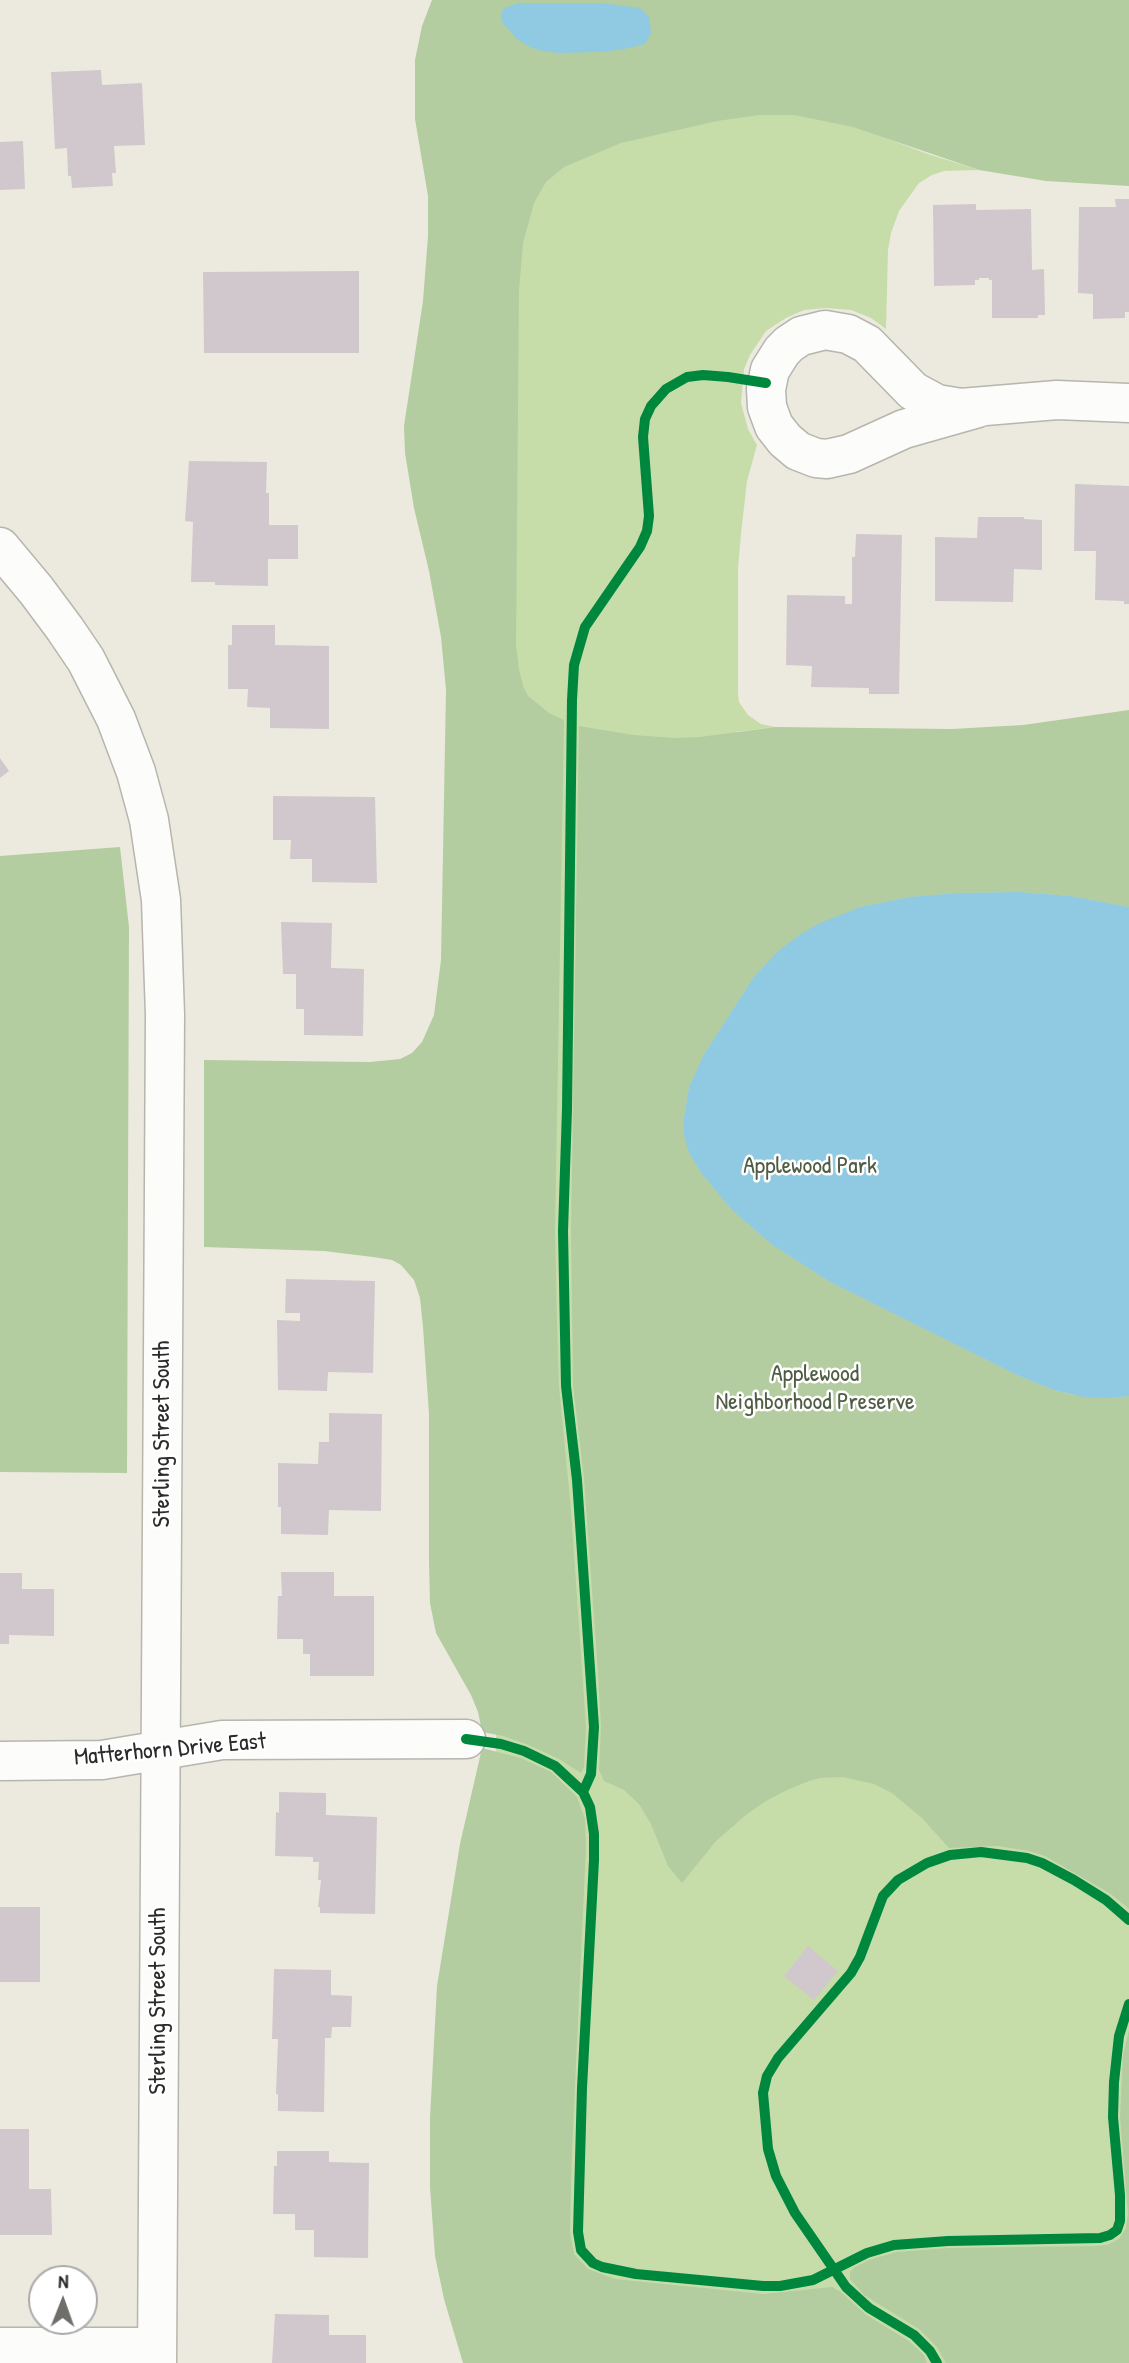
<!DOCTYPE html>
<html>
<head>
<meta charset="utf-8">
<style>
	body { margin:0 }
	#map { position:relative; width:1129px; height:2363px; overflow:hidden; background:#eceade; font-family:"Patrick Hand",sans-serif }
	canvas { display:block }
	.north { position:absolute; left:28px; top:2265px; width:70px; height:70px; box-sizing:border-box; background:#fff; border:2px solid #aaa; border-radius:50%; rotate:1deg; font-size:19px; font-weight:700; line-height:28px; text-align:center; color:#2b2b2b }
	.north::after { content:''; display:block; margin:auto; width:24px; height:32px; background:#6f6e6a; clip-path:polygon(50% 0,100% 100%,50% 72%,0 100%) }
</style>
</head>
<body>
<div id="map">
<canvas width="1129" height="2363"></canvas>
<div class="north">N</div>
</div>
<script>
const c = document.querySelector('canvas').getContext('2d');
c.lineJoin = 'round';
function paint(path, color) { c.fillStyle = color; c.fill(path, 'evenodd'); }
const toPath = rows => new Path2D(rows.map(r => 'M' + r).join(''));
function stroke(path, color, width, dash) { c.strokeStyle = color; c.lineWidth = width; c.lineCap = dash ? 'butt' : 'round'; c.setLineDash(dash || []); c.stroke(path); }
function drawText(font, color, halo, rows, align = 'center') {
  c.font = font + ' "Patrick Hand",sans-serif'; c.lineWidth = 5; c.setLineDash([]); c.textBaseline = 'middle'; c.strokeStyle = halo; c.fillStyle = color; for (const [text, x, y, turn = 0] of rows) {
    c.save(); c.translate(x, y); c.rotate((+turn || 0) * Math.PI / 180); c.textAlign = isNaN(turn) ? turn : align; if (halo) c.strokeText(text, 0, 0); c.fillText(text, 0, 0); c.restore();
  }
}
const green = toPath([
	[518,0,928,154,979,170,944,171,932,175,919,183,899,211,891,233,888,250,886,329,871,318,851,310,826,308,804,310,786,318,766,331,750,355,744,369,741,403,748,429,757,445,747,481,741,534,738,568,738,694,739,702,748,715,761,724,775,727,734,732,1129,784,1129,2363,488,2363]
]);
const forest = toPath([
	[432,0,1129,0,1129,186,1046,181,979,170,853,127,794,115,760,115,717,121,621,143,564,167,546,182,534,203,523,243,519,291,516,645,519,669,523,686,528,696,549,713,564,720,555,1231,557,1321,559,1386,571,1510,586,1727,584,1767,581,1773,559,1759,526,1744,503,1736,482,1732,478,1712,471,1695,436,1633,430,1603,429,1563,429,1414,423,1327,420,1298,414,1280,401,1265,392,1260,373,1257,324,1251,204,1247,204,1060,370,1062,400,1059,412,1053,422,1042,434,1015,441,960,446,690,441,637,429,571,414,508,405,453,404,426,423,301,428,236,428,196,415,119,415,60,422,26],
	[1129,710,1129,907,1071,896,1019,892,957,893,909,897,860,907,776,953,753,978,703,1056,689,1087,683,1124,690,1155,702,1174,731,1209,771,1244,830,1282,1019,1376,1054,1390,1069,1394,1112,1398,1129,1396,1129,1909,1111,1894,1045,1856,1029,1851,998,1846,949,1848,922,1818,892,1793,874,1784,843,1777,820,1778,809,1781,787,1790,766,1801,747,1814,716,1841,682,1883,668,1866,651,1824,639,1804,624,1790,604,1781,599,1770,601,1727,598,1673,584,1479,573,1385,571,1231,579,726,633,735,675,738,700,737,775,727,952,729,1023,725],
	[120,847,129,927,127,1473,0,1472,0,856],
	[482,1748,521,1758,551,1772,577,1797,585,1819,586,1847,572,2151,570,2232,574,2254,588,2269,615,2279,763,2294,832,2287,841,2292,865,2314,909,2341,924,2355,927,2363,463,2363,444,2299,435,2256,430,2187,430,2118,437,1986,460,1844],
	[1129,2030,1129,2363,946,2363,937,2347,919,2329,864,2295,850,2279,850,2272,855,2267,869,2260,896,2252,949,2248,1093,2246,1107,2245,1119,2239,1126,2228,1128,2214,1120,2117,1123,2055]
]);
const water = toPath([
	[518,3,601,3,640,8,649,17,651,33,645,44,624,49,601,52,559,53,544,51,532,48,517,39,502,22,501,15,503,9],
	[1019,892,1071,896,1129,907,1129,1396,1112,1398,1084,1397,1054,1390,1019,1376,830,1282,771,1244,731,1209,702,1174,690,1155,685,1140,683,1124,689,1087,703,1056,753,978,776,953,798,936,818,924,860,907,909,897,957,893]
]);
const building = toPath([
	[101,70,102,85,142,83,145,145,114,146,116,173,112,173,113,186,72,188,71,176,68,176,67,148,55,149,51,72],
	[23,141,25,189,0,190,0,142],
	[1115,199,1129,199,1129,312,1125,312,1125,318,1093,319,1093,294,1078,293,1079,207,1116,207],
	[976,204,976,210,1031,209,1032,270,1044,269,1045,315,1038,315,1038,318,992,318,992,280,989,280,989,278,979,278,979,280,975,280,975,285,934,286,933,205],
	[359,271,359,353,204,353,203,272],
	[189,461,267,462,266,493,269,493,269,525,298,525,298,559,268,559,268,586,215,585,215,582,191,582,193,522,185,521],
	[1075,484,1129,486,1129,604,1124,604,1124,601,1095,600,1096,551,1074,551],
	[978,517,1024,517,1024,519,1042,520,1042,570,1014,569,1013,602,935,601,935,537,977,538],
	[856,534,902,535,899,694,869,694,869,688,811,687,812,666,786,665,787,595,845,596,845,604,852,604,852,557,855,557],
	[232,625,275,625,275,645,329,646,329,729,270,728,270,708,247,707,248,689,228,689,228,645,232,645],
	[0,758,9,771,0,778],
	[273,796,375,797,377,883,312,882,312,859,290,859,291,840,273,840],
	[281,922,332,923,331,968,364,969,363,1036,304,1035,304,1009,296,1009,296,974,283,974],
	[286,1279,375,1281,373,1373,328,1372,327,1391,278,1390,277,1320,300,1321,300,1313,285,1313],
	[329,1413,382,1414,381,1511,329,1510,328,1535,281,1534,281,1507,278,1507,278,1463,318,1464,319,1442,329,1442],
	[281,1572,334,1572,334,1596,374,1596,374,1676,310,1676,310,1654,303,1654,303,1639,277,1639,278,1596,282,1596],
	[0,1573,22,1573,22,1589,54,1589,54,1636,9,1635,9,1644,0,1644],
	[279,1792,326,1793,326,1815,377,1817,375,1914,320,1913,320,1907,318,1907,321,1880,318,1880,319,1862,313,1862,313,1857,275,1856,276,1812,279,1813],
	[0,1907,40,1907,40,1982,0,1982],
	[808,1946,838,1971,814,2000,784,1976],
	[274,1969,331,1970,331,1995,352,1996,351,2027,332,2027,331,2038,325,2038,324,2112,278,2111,278,2094,276,2094,278,2039,272,2039],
	[0,2129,29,2129,29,2189,51,2189,52,2235,0,2235],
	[277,2151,329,2151,329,2162,369,2163,368,2258,314,2257,314,2230,295,2230,295,2214,273,2214,274,2166,277,2166],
	[275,2314,329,2315,329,2335,366,2335,366,2363,272,2363]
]);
const minor = toPath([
	[978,408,904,429,849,454,827,459,816,458,798,451,785,440,774,426,767,407,766,389,770,370,782,351,789,344,801,336,825,330,848,334,867,344,913,391,937,404,961,408,1057,400,1129,403],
	[0,1761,102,1760,222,1740,466,1739],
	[0,2347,156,2347]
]);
const tertiary = toPath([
	[0,547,36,590,65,629,86,660,116,719,136,772,149,820,161,900,165,1015,157,2363]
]);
const cycleway = toPath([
	[466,1739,501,1744,524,1751,555,1766,583,1792,590,1807,594,1834,594,1860,582,2088,578,2232,581,2250,593,2263,602,2267,636,2274,763,2286,780,2286,813,2280,867,2253,894,2245,948,2241,1100,2238,1110,2235,1117,2230,1120,2221,1120,2195,1113,2117,1114,2082,1119,2036,1129,2004],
	[583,1792,591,1774,594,1727,577,1480,566,1386,563,1231,567,1109,572,700,574,665,585,627,640,547,647,531,649,516,643,437,645,419,651,406,666,389,687,377,703,375,728,377,766,383],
	[937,2363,930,2351,914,2335,869,2308,846,2287,795,2213,776,2176,768,2149,763,2093,767,2076,778,2058,851,1973,860,1957,883,1896,898,1880,927,1863,950,1855,981,1852,1027,1858,1042,1863,1074,1880,1106,1900,1129,1920]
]);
const parkNames = [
	["Applewood Park",810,1167],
	["Applewood",815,1375],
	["Neighborhood Preserve",815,1403]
];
const streetNames = [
	["Sterling Street South",163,1434,-90],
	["Matterhorn Drive East",170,1750,-5],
	["Sterling Street South",159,2001,-90]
];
paint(green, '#c6ddaa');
paint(forest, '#b3cda0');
paint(water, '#8fc9e2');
paint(building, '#d0c8cd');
stroke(minor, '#b6b5ae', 41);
stroke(tertiary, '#b6b5ae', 41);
stroke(minor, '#fcfcfa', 38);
stroke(tertiary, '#fcfcfa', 38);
stroke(cycleway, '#00873e', 10);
drawText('24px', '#505d44', '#fff', parkNames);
drawText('24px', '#2b2b2b', '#fff', streetNames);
</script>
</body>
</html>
